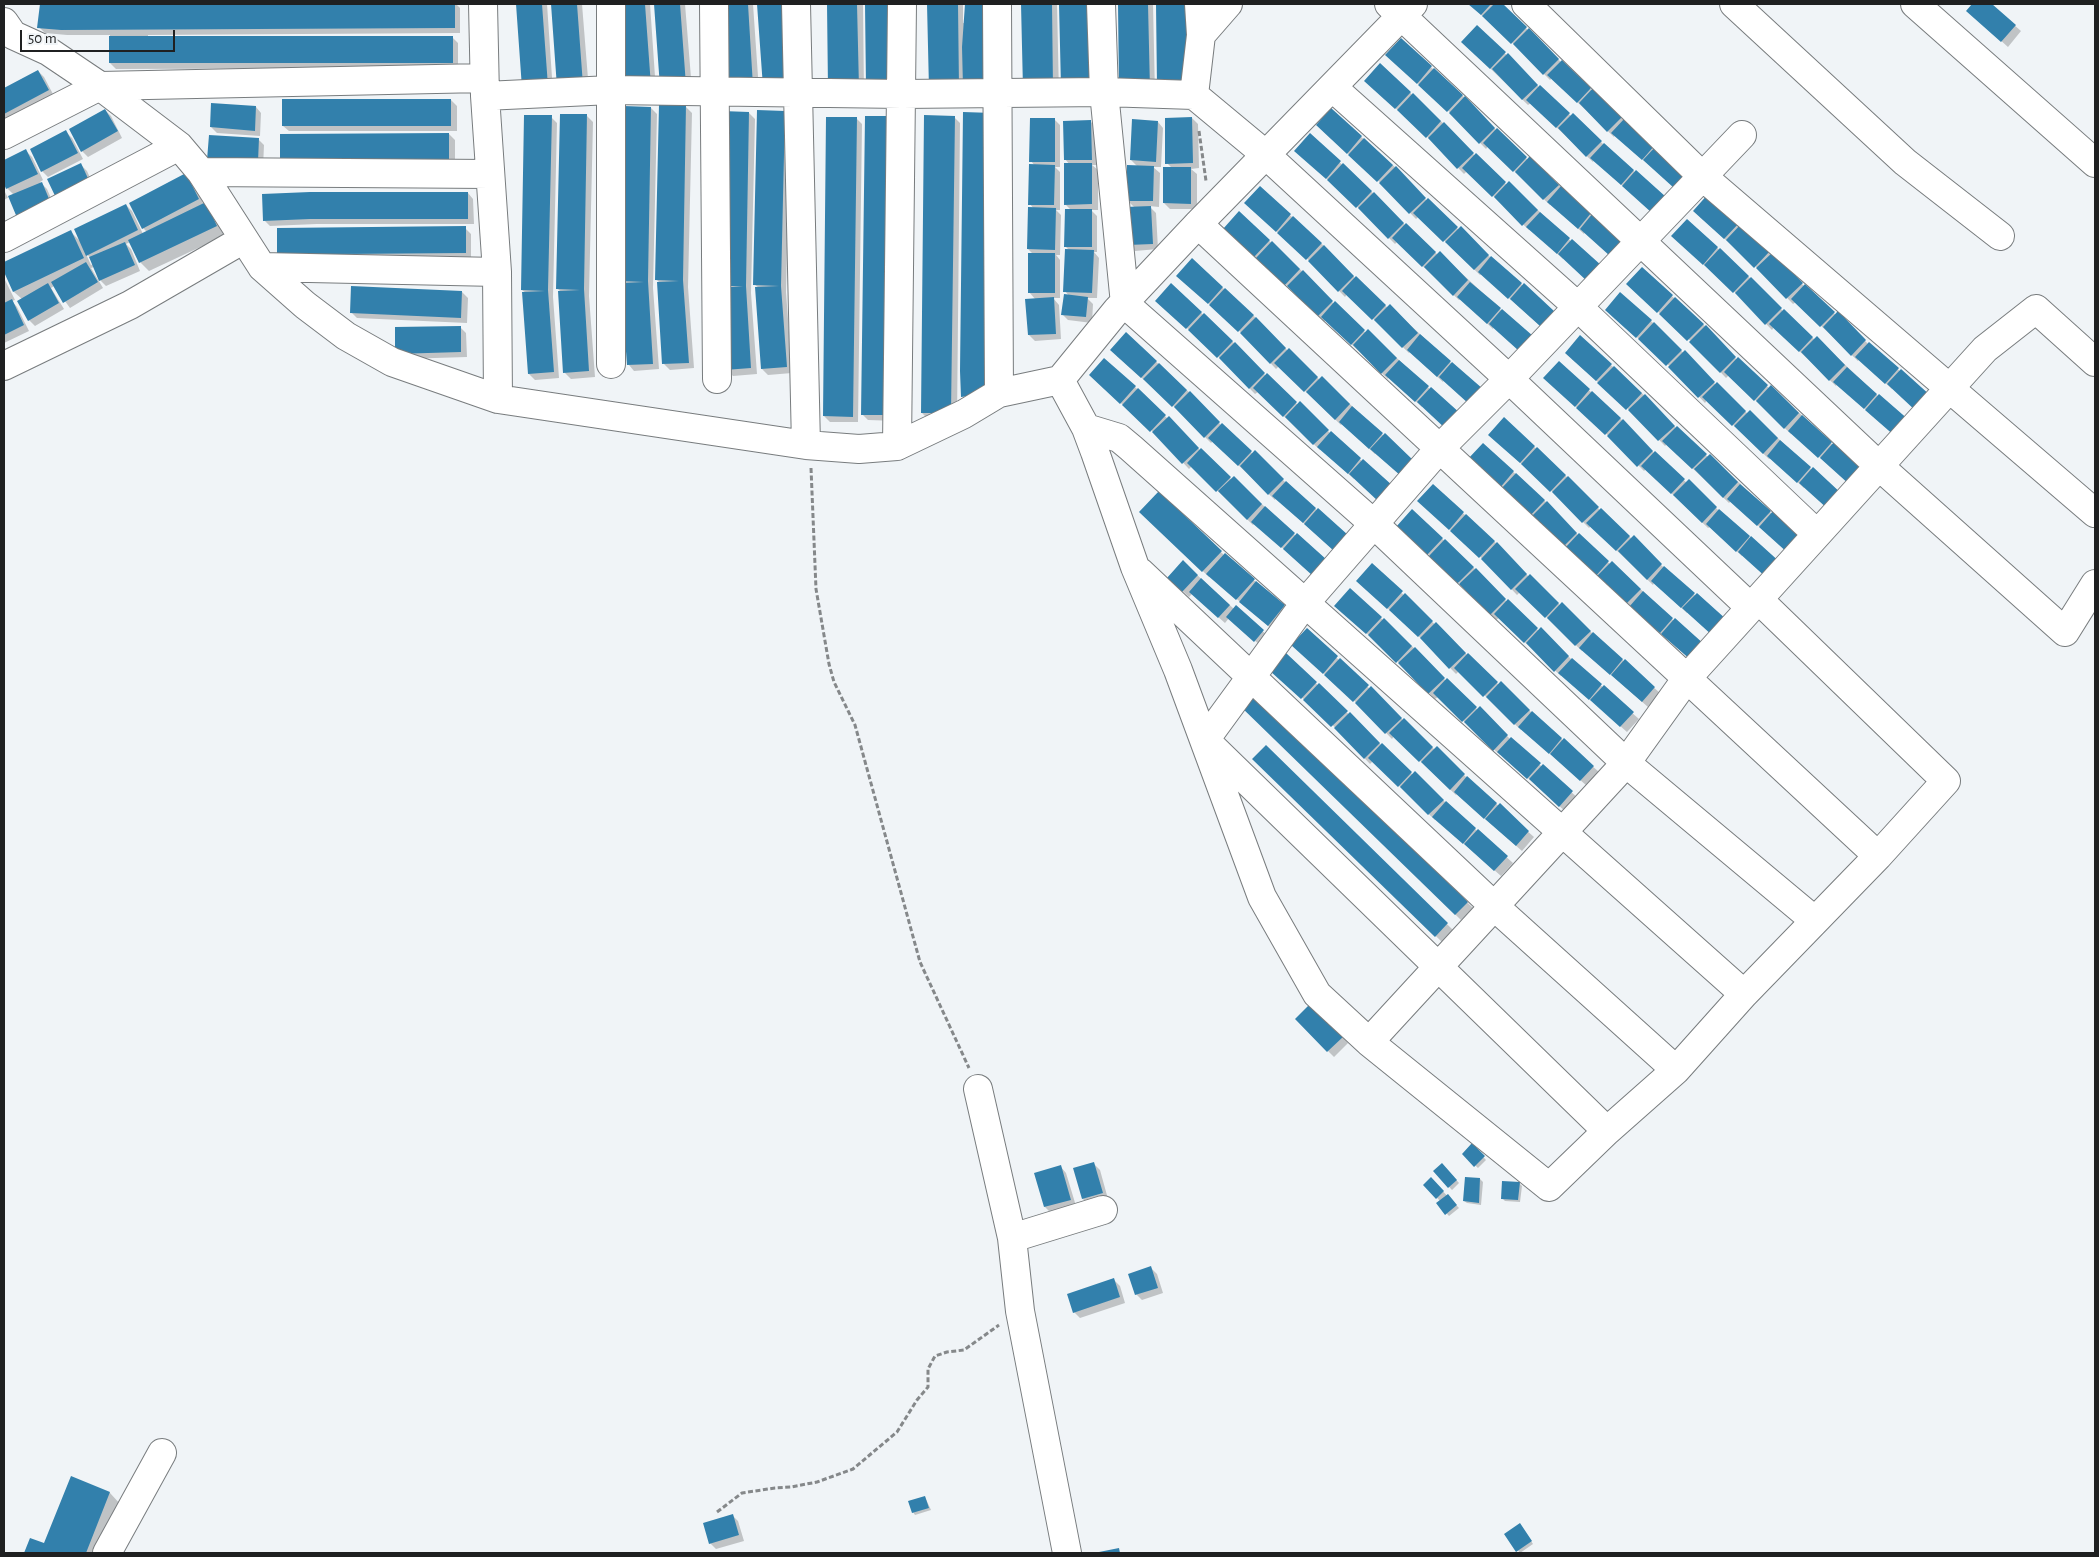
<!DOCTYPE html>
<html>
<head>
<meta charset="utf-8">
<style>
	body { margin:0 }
	#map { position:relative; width:2099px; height:1557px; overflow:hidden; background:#f0f4f7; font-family:"Alegreya Sans",sans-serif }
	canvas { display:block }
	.frame { position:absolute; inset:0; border:5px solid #1f2021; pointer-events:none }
	.scale { position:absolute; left:20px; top:30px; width:155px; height:22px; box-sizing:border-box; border:2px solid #1f2021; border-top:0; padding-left:6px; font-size:15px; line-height:18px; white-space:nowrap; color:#1f2021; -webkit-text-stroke:4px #f0f4f7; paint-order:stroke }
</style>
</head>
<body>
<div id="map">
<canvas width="2099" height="1557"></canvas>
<div class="frame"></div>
<div class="scale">50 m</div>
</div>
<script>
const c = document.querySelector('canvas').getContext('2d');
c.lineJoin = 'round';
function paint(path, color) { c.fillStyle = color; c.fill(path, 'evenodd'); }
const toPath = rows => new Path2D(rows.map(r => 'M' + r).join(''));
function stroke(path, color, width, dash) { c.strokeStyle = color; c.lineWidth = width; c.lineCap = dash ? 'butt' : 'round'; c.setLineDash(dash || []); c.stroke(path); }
const shadow = toPath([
	[41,4,456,4,460,8,460,33,148,35,148,37,452,37,458,43,458,68,116,69,110,63,110,35,67,35,45,33,39,27],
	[517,4,547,4,553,92,523,87],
	[553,4,582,4,589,91,558,86],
	[620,4,650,4,656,91],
	[655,4,685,4,692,90,661,86],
	[723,4,753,4,759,91,735,93],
	[828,4,863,4,864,94,829,88],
	[928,4,963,4,963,23,965,23,967,4,1000,4,999,92,930,88],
	[1023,4,1057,4,1059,94,1024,88],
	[1119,4,1153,4,1155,94,1121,89],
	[1469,4,1501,4,1561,62,1593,91,1594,89,1657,148,1649,165,1615,135,1614,137,1552,78,1550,80,1518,48],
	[1974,4,1990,4,2021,31,2008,47,1968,11],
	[1477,26,1539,87,1571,116,1573,114,1604,145,1636,173,1627,190,1594,160,1593,162,1531,103,1528,105,1463,42],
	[1401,40,1465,98,1497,131,1528,160,1530,158,1593,216,1584,234,1551,204,1550,205,1488,146,1486,149,1454,116,1393,61],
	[1380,65,1444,124,1475,156,1507,185,1509,183,1571,241,1563,259,1530,229,1529,230,1467,171,1464,174,1433,142,1371,86],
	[38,71,44,77,54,96,4,123,4,90],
	[451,100,457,106,457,131,289,131,283,126],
	[256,107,261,113,260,136,217,133,211,127],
	[686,107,692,113,688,287,694,368,670,370,664,364,660,283,657,280],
	[651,108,657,114,653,288,659,369,634,371,629,365,621,281],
	[105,110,111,116,122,138,88,157,82,151],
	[1331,110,1396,168,1427,201,1459,230,1461,228,1491,258,1559,317,1546,331,1482,274,1480,275,1419,216,1416,219,1384,186,1323,131],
	[758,111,790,118,786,292,792,373,768,375,762,369,759,288,754,284],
	[749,113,755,119,751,293,757,374,733,376,727,370,721,290],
	[587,116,593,122,589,296,595,377,571,379,565,373,561,292,557,288],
	[551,117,557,123,553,297,559,378,535,380,529,374,526,293,522,290],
	[894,117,897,421,868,420,862,414],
	[954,117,960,123,957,419,928,419,922,413],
	[856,118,862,124,858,422,830,422,824,416],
	[1192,118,1198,124,1199,168,1191,169,1197,174,1197,209,1170,209,1164,203,1172,168,1167,163],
	[1054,119,1060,125,1060,167,1055,167,1060,172,1060,210,1056,210,1061,215,1060,255,1056,255,1060,260,1060,298,1053,298,1059,305,1061,339,1035,341,1029,335,1036,300,1029,292,1033,254,1028,249,1034,209,1030,204,1035,166,1031,161],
	[1091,122,1097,128,1097,165,1092,165,1098,170,1098,210,1091,210,1097,216,1097,252,1094,252,1099,258,1097,298,1087,298,1093,304,1092,323,1068,320,1062,314,1069,296,1065,291,1070,251,1066,247,1071,210,1065,204,1070,165,1065,159],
	[1158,122,1163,128,1161,167,1153,167,1160,173,1159,207,1149,206,1156,213,1158,249,1135,251,1129,245,1135,208,1127,200,1138,167,1131,160],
	[66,132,72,138,83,159,48,177,42,171],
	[449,134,455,140,455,165,287,166],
	[1310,135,1374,194,1406,226,1438,255,1440,253,1502,311,1493,329,1461,299,1459,300,1397,242,1395,244,1363,212,1302,156],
	[258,139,264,145,263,168,215,166],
	[26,151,32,157,43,180,40,182,47,189,57,212,14,195,7,188,4,181,4,161],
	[81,165,87,171,96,191,63,206],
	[186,175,192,181,204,205,206,204,226,235,149,271,140,262,130,242,126,244,131,249,140,271,106,286,100,280,94,267,91,268,103,288,70,308,54,286,51,288,64,309,35,326,29,320,22,299,14,292,4,269,4,263,70,231,81,242,126,205,132,211,143,234,147,232,143,228],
	[86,254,91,258,93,264,91,265],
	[1260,188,1324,246,1356,279,1388,308,1390,306,1452,364,1443,382,1410,352,1409,353,1347,294,1345,297,1313,264,1252,209],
	[4,190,8,198,9,197,4,200],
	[468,193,473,199,474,224,317,224,270,226,264,220],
	[1239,213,1303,272,1334,304,1366,333,1368,331,1431,390,1422,407,1389,377,1388,379,1326,320,1323,322,1292,290,1230,235],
	[1700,217,1742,225,1804,286,1836,315,1838,313,1868,344,1900,371,1892,389,1859,359,1858,361,1796,302,1793,304,1762,272],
	[1687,220,1751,279,1783,311,1815,340,1817,338,1879,397,1871,414,1837,384,1836,386,1774,327,1772,330,1740,297,1679,242],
	[465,228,471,234,471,259,284,263],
	[1192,260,1256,318,1288,351,1320,380,1322,378,1384,436,1375,454,1342,424,1341,425,1279,366,1276,369,1245,336,1184,281],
	[1642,269,1706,327,1737,360,1769,388,1771,386,1833,445,1825,462,1792,433,1791,434,1729,375,1726,378,1695,345,1634,290],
	[4,278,15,300,12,301,17,307,29,331,4,343],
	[1171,285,1235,344,1266,376,1298,405,1300,403,1331,434,1362,461,1354,479,1321,449,1320,450,1258,392,1255,394,1224,362,1163,306],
	[462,292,468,298,467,323,357,318,351,312],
	[1612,315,1651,321,1716,385,1748,414,1750,412,1812,470,1804,488,1771,458,1769,459,1707,400,1705,403,1674,370],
	[460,327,466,333,467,357,403,359,397,353],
	[1126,334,1190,393,1221,425,1253,454,1255,452,1286,483,1318,511,1309,528,1276,498,1275,500,1213,441,1211,443,1179,411,1117,356],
	[1580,337,1645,396,1676,428,1708,457,1710,455,1772,514,1764,531,1731,501,1729,503,1667,444,1665,446,1634,414,1572,359],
	[1559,363,1623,421,1655,454,1687,483,1689,480,1719,511,1751,539,1742,556,1710,527,1708,528,1646,469,1644,471,1612,439,1551,384],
	[1096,381,1135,387,1200,450,1232,480,1234,478,1296,536,1288,553,1255,523,1253,525,1192,466,1189,469,1158,436],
	[1504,419,1568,478,1600,510,1632,539,1634,537,1664,568,1696,596,1687,613,1654,583,1653,585,1591,526,1589,528,1557,496,1496,441],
	[1483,444,1547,503,1578,535,1610,564,1612,562,1674,621,1666,638,1632,610,1475,466],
	[1433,486,1497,544,1529,577,1561,606,1562,604,1593,634,1660,693,1648,707,1583,650,1582,651,1520,592,1517,595,1486,562,1425,507],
	[1159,493,1224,555,1290,611,1274,631,1210,576,1209,577,1141,512],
	[1412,511,1476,570,1507,602,1539,631,1541,629,1572,660,1639,719,1627,732,1562,675,1561,676,1499,618,1496,620,1465,588,1404,532],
	[1183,562,1234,609,1236,607,1269,637,1261,646,1229,618,1225,623,1192,594,1189,597,1168,577],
	[1372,565,1499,685,1501,683,1532,713,1599,772,1587,786,1522,729,1521,730,1459,671,1456,674,1425,642,1363,586],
	[1350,590,1415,649,1446,681,1478,710,1480,708,1510,739,1578,798,1566,812,1501,754,1500,755,1438,697,1435,699,1404,667,1342,611],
	[1307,630,1435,750,1437,748,1467,778,1534,837,1522,851,1457,794,1456,795,1394,736,1392,739,1360,706,1299,651],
	[1286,655,1413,775,1415,773,1445,802,1513,863,1501,876,1436,819,1435,820,1373,761,1370,764,1339,731,1278,676],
	[1251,692,1473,908,1461,920,1239,704],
	[1266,747,1453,930,1442,942,1254,759],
	[1311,1005,1348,1043,1334,1057,1297,1020],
	[1472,1145,1486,1160,1478,1168,1463,1154],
	[1094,1164,1100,1170,1108,1199,1089,1205,1083,1199],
	[1442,1164,1459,1183,1452,1190,1434,1171],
	[1061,1167,1066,1173,1076,1206,1051,1213,1045,1207,1036,1174],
	[1431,1179,1459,1208,1449,1216,1437,1203,1440,1201,1425,1185],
	[1480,1179,1483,1182,1481,1205,1467,1203,1464,1201],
	[1519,1183,1522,1186,1520,1202,1505,1201,1502,1198],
	[1151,1268,1157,1274,1163,1293,1142,1300,1136,1294],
	[1114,1280,1120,1286,1125,1303,1080,1318,1074,1312],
	[72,1478,110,1493,122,1506,103,1553,25,1553,31,1539,45,1545],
	[925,1497,931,1510,915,1515,913,1512],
	[732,1515,738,1521,744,1541,716,1549,710,1543],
	[1522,1527,1533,1544,1520,1553,1506,1534]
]);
const building = toPath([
	[40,4,455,4,455,28,61,30,37,28],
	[516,4,542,4,548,86,522,88],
	[551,4,577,4,583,85,557,87],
	[619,4,645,4,651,86,625,88],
	[654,4,680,4,686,85,660,87],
	[722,4,748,4,753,86,728,88],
	[757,4,783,4,789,85,763,87],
	[827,4,857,4,859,88,828,89],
	[865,4,895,4,897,86,866,87],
	[927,4,958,4,959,88,929,89],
	[965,4,994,4,993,86,963,87,962,47],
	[1021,4,1052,4,1053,88,1023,89],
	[1059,4,1090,4,1091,86,1061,87],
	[1118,4,1148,4,1150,89,1119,89],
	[1156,4,1186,4,1188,86,1157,86],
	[1468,4,1491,4,1481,15],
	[1494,4,1503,4,1527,27,1511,44,1482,16],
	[1972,4,1992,4,2016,25,2001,42,1966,11],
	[1477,25,1506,52,1490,69,1461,42],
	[1529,28,1559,59,1543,75,1513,44],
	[109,36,453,36,453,63,109,63],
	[1401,38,1432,66,1417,84,1385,55],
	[1508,53,1538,85,1522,100,1492,69],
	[1562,60,1591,88,1577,103,1547,75],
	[1380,63,1411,92,1395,109,1364,81],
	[1434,68,1463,95,1447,112,1418,85],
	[38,70,49,90,4,114,4,88],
	[1540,85,1570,113,1556,128,1526,100],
	[1594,87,1623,116,1607,132,1579,103],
	[1413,93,1441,121,1426,138,1397,110],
	[1465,96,1495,128,1479,144,1449,113],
	[282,99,451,99,451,126,282,126],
	[211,103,256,106,255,131,210,127],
	[659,105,686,105,683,280,689,363,662,364,657,282,679,281,655,280],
	[624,106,651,107,648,281,653,364,627,365,621,283,644,282,620,281],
	[1331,108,1362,136,1347,154,1316,125],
	[105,109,118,131,81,152,69,129],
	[757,110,785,111,781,286,787,367,761,369,755,287,779,286,753,285],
	[722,111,749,112,746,286,751,368,725,370,720,288,743,286,718,286],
	[963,112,993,113,992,393,961,397,960,371],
	[1573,113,1602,141,1586,157,1558,128],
	[560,114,587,114,584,289,589,371,563,373,558,291,580,290,556,289],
	[524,115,552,115,548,290,554,372,528,374,522,292,545,291,521,290],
	[924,115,955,116,951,413,921,413],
	[865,116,895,116,891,415,861,415],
	[826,117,857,117,853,417,823,416],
	[1192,117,1193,163,1165,164,1165,118],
	[1030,118,1055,118,1055,162,1029,162],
	[1625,118,1655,145,1642,160,1611,133],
	[1132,119,1158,121,1156,162,1130,160],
	[1091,120,1092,160,1064,160,1063,121],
	[1444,122,1474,153,1457,169,1428,138],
	[1497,128,1527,157,1513,172,1483,143],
	[66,130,78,153,41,172,30,149],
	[449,133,449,160,280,160,280,134],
	[1310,133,1341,161,1326,179,1294,151],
	[209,135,259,138,258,162,207,160],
	[1364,138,1393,165,1377,182,1348,155],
	[1604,143,1634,170,1621,185,1590,158],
	[1657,145,1688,172,1674,188,1643,160],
	[26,149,38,174,6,189,4,184,4,160],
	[1476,153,1506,182,1492,197,1462,168],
	[1530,156,1559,185,1543,200,1515,172],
	[81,163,91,185,57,200,47,179],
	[1064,163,1092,163,1092,204,1064,205],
	[1343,163,1372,191,1356,208,1327,180],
	[1029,164,1055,165,1054,205,1028,205],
	[1127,165,1154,166,1153,201,1126,201],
	[1396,166,1426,198,1409,214,1379,183],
	[1163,167,1191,167,1191,204,1163,203],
	[1636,170,1666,197,1652,213,1622,186],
	[186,173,199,199,142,229,129,203],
	[1509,181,1538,210,1522,226,1494,197],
	[42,182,52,206,18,220,8,196],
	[1260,186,1291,214,1276,232,1244,203],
	[1561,186,1591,213,1578,229,1547,202],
	[310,192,468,192,468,219,310,219,263,221,262,194],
	[1374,192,1404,223,1388,239,1358,208],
	[1709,193,1740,222,1724,239,1693,211],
	[1428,198,1458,227,1443,242,1413,213],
	[206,202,217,226,139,263,128,240],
	[126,204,138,230,86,256,74,229],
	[1151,206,1153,244,1128,245,1125,207],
	[1028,207,1056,208,1055,250,1027,249],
	[1065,209,1092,209,1092,247,1064,247],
	[1239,211,1270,240,1254,257,1223,229],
	[1540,212,1570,238,1557,254,1526,227],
	[1593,213,1624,241,1610,256,1580,229],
	[1293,216,1322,243,1306,260,1277,233],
	[1687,219,1718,247,1703,265,1671,236],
	[1406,223,1436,252,1422,267,1392,238],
	[1742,223,1770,251,1754,268,1726,240],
	[466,226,466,253,341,254,277,258,277,228],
	[1461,226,1489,255,1474,270,1445,242],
	[71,230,84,258,13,292,4,272,4,262],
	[1572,239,1602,266,1588,282,1558,254],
	[1272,241,1300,269,1284,286,1256,258],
	[125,242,135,265,99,281,89,257],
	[1324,245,1354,276,1338,292,1308,261],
	[1720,248,1749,276,1733,293,1704,265],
	[1065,249,1094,250,1092,293,1063,292],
	[1440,251,1468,280,1453,296,1424,267],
	[1773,252,1803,283,1786,299,1756,268],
	[1028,253,1055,253,1055,293,1028,293],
	[1491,256,1522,283,1508,299,1478,272],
	[1192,258,1223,287,1208,304,1176,276],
	[86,262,98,282,63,303,51,282],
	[1642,267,1673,295,1657,313,1626,284],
	[1303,270,1333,301,1317,317,1287,286],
	[1356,276,1386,305,1372,320,1342,291],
	[1751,277,1782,308,1765,325,1735,293],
	[1470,282,1501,308,1487,324,1457,297],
	[48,283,59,303,28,321,17,301],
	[1171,283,1202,312,1186,329,1155,301],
	[1524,283,1554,311,1540,326,1510,299],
	[1805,284,1835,312,1820,327,1791,299],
	[351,286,462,291,461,318,350,313],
	[1225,288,1254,315,1238,332,1209,305],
	[1620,292,1652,320,1636,338,1605,310],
	[1064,294,1088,297,1086,317,1061,315],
	[1054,297,1056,334,1028,335,1025,299],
	[1675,297,1704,324,1687,341,1659,314],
	[12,299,24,325,4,335,4,303],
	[1335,301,1365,330,1351,345,1321,317],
	[1390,304,1418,333,1402,348,1374,320],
	[1502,309,1533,336,1519,351,1489,324],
	[1784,309,1813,337,1799,352,1769,324],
	[1838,311,1866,340,1851,356,1823,327],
	[1204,313,1233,341,1217,358,1188,330],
	[1256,317,1286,348,1270,364,1240,333],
	[1654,322,1682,350,1666,366,1638,339],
	[1706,325,1736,357,1720,373,1689,342],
	[461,326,461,352,395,354,395,327],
	[1368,329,1397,358,1381,374,1353,345],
	[1126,332,1157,361,1141,378,1110,350],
	[1420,334,1451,361,1437,377,1407,350],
	[1580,335,1612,364,1596,381,1565,353],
	[1817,336,1845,365,1829,381,1801,352],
	[1235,342,1265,373,1249,389,1219,358],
	[1869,342,1899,368,1885,384,1855,357],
	[1289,348,1318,377,1304,392,1274,363],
	[1685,350,1715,382,1698,398,1668,367],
	[1738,357,1768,385,1754,401,1724,372],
	[1104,358,1136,386,1120,404,1089,375],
	[1399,360,1429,386,1415,402,1385,375],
	[1559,361,1590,389,1575,407,1543,378],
	[1452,362,1483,389,1469,404,1439,377],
	[1159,363,1187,390,1172,407,1143,379],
	[1614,366,1642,393,1626,410,1597,383],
	[1847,367,1877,394,1864,409,1833,382],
	[1901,369,1931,396,1917,412,1887,384],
	[1267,373,1297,402,1283,417,1253,388],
	[1322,376,1350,404,1335,420,1306,392],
	[1717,382,1746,411,1732,426,1702,397],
	[1771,385,1799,413,1784,429,1756,401],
	[1431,387,1461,414,1447,430,1417,402],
	[1138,388,1166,415,1150,432,1122,405],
	[1190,391,1220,422,1204,438,1174,407],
	[1592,391,1621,418,1605,435,1576,408],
	[1645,394,1675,426,1658,441,1628,410],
	[1879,394,1910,421,1896,437,1865,410],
	[1300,401,1329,430,1313,445,1285,417],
	[1352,406,1383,433,1369,449,1339,422],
	[1750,410,1778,438,1763,454,1734,426],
	[1802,415,1832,442,1818,458,1788,431],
	[1169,416,1199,448,1182,464,1152,432],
	[1504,417,1535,446,1520,463,1488,435],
	[1623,419,1653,451,1637,467,1607,436],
	[1222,423,1252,451,1238,466,1208,438],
	[1677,426,1707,454,1692,469,1662,441],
	[1331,431,1361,458,1348,474,1317,447],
	[1385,433,1414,461,1401,476,1370,449],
	[1780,440,1811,467,1797,483,1767,456],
	[1834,442,1864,470,1850,485,1820,458],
	[1483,443,1514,471,1499,489,1467,460],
	[1537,447,1566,475,1550,492,1521,464],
	[1201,448,1231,477,1216,492,1187,463],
	[1255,450,1284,479,1268,495,1240,466],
	[1655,451,1685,479,1671,494,1641,466],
	[1710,454,1738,482,1723,498,1694,469],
	[1363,459,1393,486,1379,502,1349,474],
	[1813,467,1843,495,1829,510,1799,483],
	[1516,473,1545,500,1529,517,1500,490],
	[1234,476,1262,504,1247,520,1218,491],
	[1568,476,1599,507,1582,523,1552,492],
	[1689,479,1717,507,1702,523,1673,495],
	[1286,481,1316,508,1303,523,1272,496],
	[1433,484,1464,512,1449,530,1417,501],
	[1740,484,1771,511,1757,526,1727,499],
	[1159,491,1222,551,1202,572,1139,512],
	[1547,501,1577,533,1561,549,1531,517],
	[1265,506,1295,533,1281,548,1251,522],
	[1318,508,1348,535,1334,551,1304,524],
	[1601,508,1630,536,1616,551,1586,523],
	[1412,509,1443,538,1427,555,1396,527],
	[1719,509,1750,536,1736,552,1706,524],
	[1773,511,1803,538,1789,554,1759,527],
	[1466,514,1495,541,1479,558,1450,531],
	[1297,533,1327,560,1313,576,1283,549],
	[1579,533,1609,561,1595,577,1565,548],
	[1634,535,1662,564,1647,580,1618,551],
	[1751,536,1782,564,1768,579,1738,552],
	[1445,539,1474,567,1457,584,1429,556],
	[1497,542,1527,574,1511,590,1481,559],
	[1225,553,1255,579,1236,600,1206,574],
	[1183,560,1198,575,1182,592,1167,578],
	[1612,561,1641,589,1625,605,1597,576],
	[1372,563,1403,591,1387,609,1356,581],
	[1664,566,1695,593,1681,608,1651,581],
	[1476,568,1506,599,1490,615,1459,584],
	[1530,574,1559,603,1545,618,1515,589],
	[1201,578,1230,605,1218,618,1189,592],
	[1256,581,1285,605,1268,626,1239,602],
	[1350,588,1382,617,1366,634,1334,606],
	[1643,591,1673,618,1660,633,1629,607],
	[1405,593,1433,621,1418,637,1389,610],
	[1697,593,1727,620,1713,636,1682,608],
	[1508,599,1538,628,1524,643,1494,614],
	[1562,602,1591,631,1575,646,1547,618],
	[1236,605,1264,630,1254,642,1226,617],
	[1384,618,1412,646,1396,663,1368,635],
	[1675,618,1705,645,1692,661,1661,634],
	[1436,622,1466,653,1449,669,1420,638],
	[1541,627,1569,656,1554,672,1526,643],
	[1307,628,1338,656,1323,674,1291,645],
	[1593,632,1623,659,1610,675,1579,648],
	[1415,647,1445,678,1428,694,1398,663],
	[1286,653,1317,682,1301,699,1270,671],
	[1468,653,1498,682,1483,697,1454,668],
	[1340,658,1369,685,1353,702,1324,675],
	[1572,658,1602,684,1589,700,1558,673],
	[1625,659,1655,687,1642,702,1611,675],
	[1447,678,1477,707,1462,722,1433,693],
	[1501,681,1530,710,1514,725,1486,697],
	[1319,683,1348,711,1331,727,1303,700],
	[1604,685,1634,712,1620,727,1590,700],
	[1371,686,1402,718,1385,734,1355,703],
	[1251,690,1468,902,1455,915,1238,704],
	[1480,706,1508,735,1493,751,1464,722],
	[1532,711,1562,738,1549,754,1518,727],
	[1350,712,1380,743,1364,759,1334,728],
	[1404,718,1433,747,1419,762,1389,733],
	[1511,737,1541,763,1527,779,1497,752],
	[1564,738,1594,766,1580,781,1550,754],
	[1382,743,1412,772,1398,787,1368,758],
	[1266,745,1448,923,1435,937,1252,759],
	[1437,746,1465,774,1450,790,1421,762],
	[1543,764,1573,791,1559,807,1529,779],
	[1415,771,1444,800,1428,815,1400,787],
	[1467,776,1497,803,1484,819,1454,792],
	[1446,801,1476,828,1463,844,1432,817],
	[1500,803,1529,831,1516,846,1485,819],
	[1478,829,1508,856,1494,871,1464,844],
	[1311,1003,1344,1036,1327,1052,1295,1019],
	[1472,1143,1485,1156,1474,1167,1462,1154],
	[1094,1162,1103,1193,1082,1199,1073,1168],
	[1442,1163,1457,1180,1448,1188,1433,1171],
	[1061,1165,1071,1200,1044,1207,1034,1173],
	[1431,1177,1444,1191,1436,1199,1423,1185],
	[1465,1177,1480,1178,1479,1203,1463,1201],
	[1502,1181,1520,1182,1518,1200,1501,1199],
	[1448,1194,1457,1205,1445,1215,1436,1203],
	[1151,1266,1158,1288,1135,1295,1128,1274],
	[1114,1278,1120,1297,1073,1313,1067,1294],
	[71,1476,110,1492,86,1553,24,1553,30,1538,44,1543],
	[925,1496,929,1508,912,1513,908,1501],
	[733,1514,739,1535,709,1544,703,1523],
	[1520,1523,1532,1541,1516,1552,1504,1534],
	[1119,1548,1120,1553,1099,1553,1099,1552]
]);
const path = toPath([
	[1199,131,1206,181],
	[811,468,816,589,829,664,834,682,855,725,920,962,969,1068],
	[717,1512,742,1493,775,1488,791,1487,817,1482,853,1469,897,1432,917,1400,928,1387,928,1369,935,1356,947,1352,964,1350,999,1325]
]);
const minor = toPath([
	[483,4,485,96,497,272,498,399],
	[714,4,717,379],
	[796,4,806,445],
	[997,4,999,393],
	[1101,4,1104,92,1125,304,1374,524,1626,763,1814,920],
	[1389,4,1879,466,2065,632,2095,584],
	[1526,4,1702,176,2095,513],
	[1734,4,1905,162,2000,236],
	[1915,4,2095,163],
	[4,22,13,35,48,51,100,86,179,146,201,172,262,267,305,305,346,336,392,362,498,399,806,445,859,449,897,446,964,414,999,393,1060,380,1117,310,1198,224,1413,4],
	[1201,35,1228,4],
	[1332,87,1577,306,1817,534],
	[1194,95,1201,35,1199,4],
	[485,96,611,90,902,94,1104,92,1194,95,1265,154,1509,379,1751,608],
	[4,135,100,86,484,78],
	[201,172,490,174],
	[1198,224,1878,856],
	[4,238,179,146],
	[262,267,497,272],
	[611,364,611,4],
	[4,366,130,305,244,239],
	[1060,380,1086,428,1095,452,1135,567,1178,670,1262,897,1317,994,1369,1042,1626,763,1687,678,1985,349,2036,309,2095,362],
	[1086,428,1119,438,1131,448,1744,994],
	[897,446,902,4],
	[1140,572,1494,906,1676,1070],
	[1369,1042,1549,1187,1607,1131,1676,1070,1744,994,1878,856,1946,781,1758,599],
	[978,1089,1012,1238,1020,1311,1067,1553],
	[1607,1131,1205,740,1305,603,1440,448,1509,379,1742,135],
	[1012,1238,1103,1210],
	[107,1553,162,1453]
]);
paint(shadow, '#0003');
paint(building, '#3280ac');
stroke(minor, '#787c7e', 30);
stroke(path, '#85888a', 3, [5, 2.5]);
stroke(minor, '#fff', 28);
</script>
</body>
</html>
